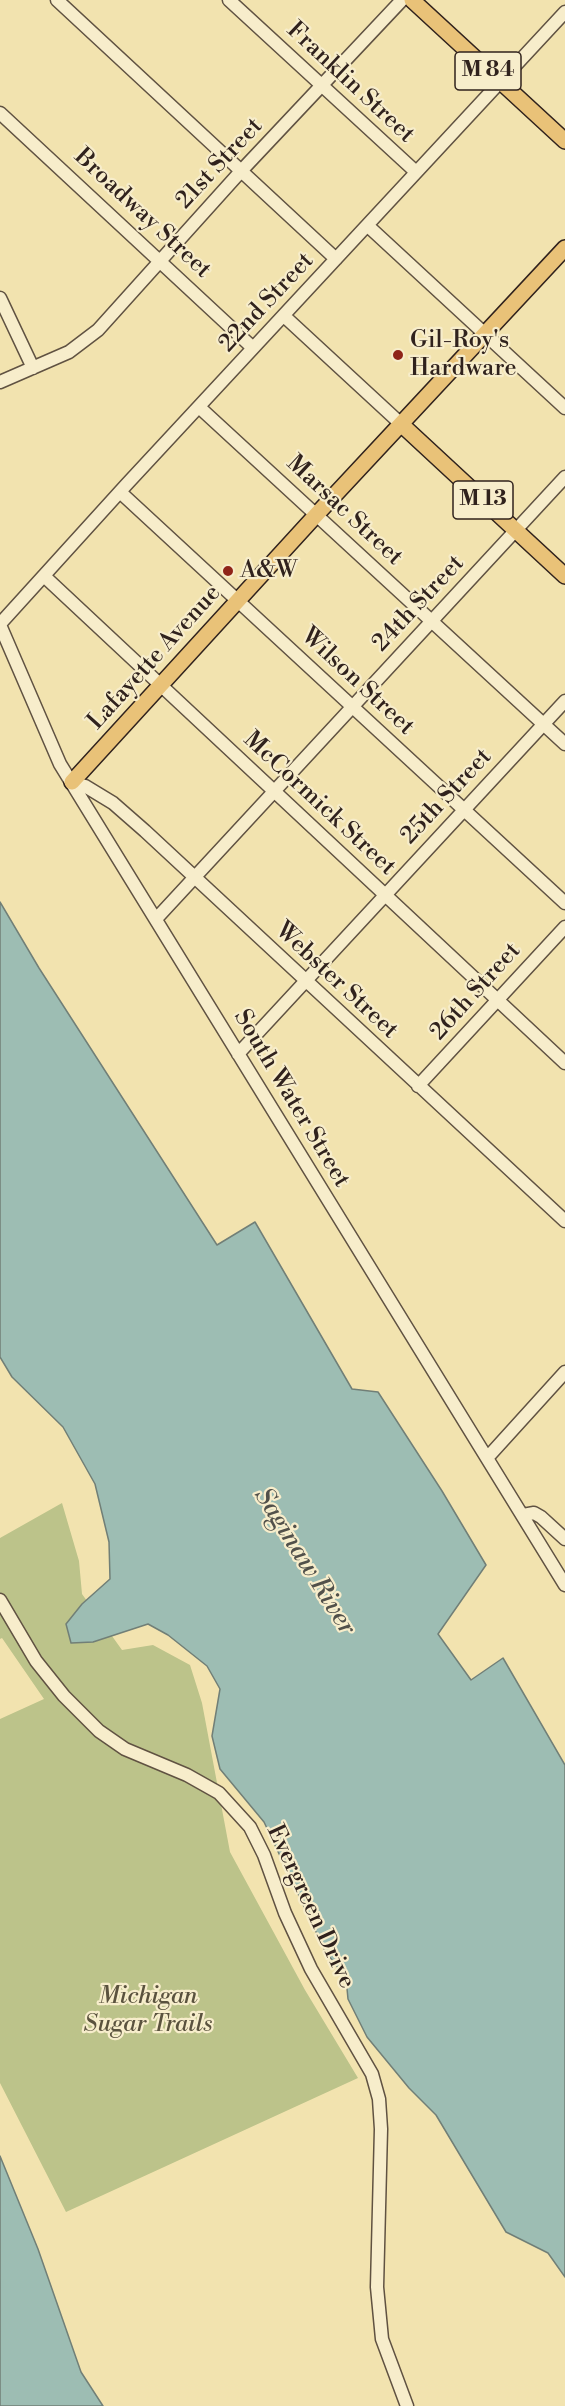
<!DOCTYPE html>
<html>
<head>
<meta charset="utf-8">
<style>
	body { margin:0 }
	canvas { display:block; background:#f2e3af }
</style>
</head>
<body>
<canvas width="565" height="2406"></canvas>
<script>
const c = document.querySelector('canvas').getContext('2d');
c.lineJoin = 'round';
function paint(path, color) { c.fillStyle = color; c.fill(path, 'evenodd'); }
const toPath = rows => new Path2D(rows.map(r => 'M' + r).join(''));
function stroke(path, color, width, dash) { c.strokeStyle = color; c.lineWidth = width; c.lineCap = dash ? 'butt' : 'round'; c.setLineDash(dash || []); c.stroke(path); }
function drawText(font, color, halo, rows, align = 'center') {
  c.font = font + ' "Libre Bodoni",serif'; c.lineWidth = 4.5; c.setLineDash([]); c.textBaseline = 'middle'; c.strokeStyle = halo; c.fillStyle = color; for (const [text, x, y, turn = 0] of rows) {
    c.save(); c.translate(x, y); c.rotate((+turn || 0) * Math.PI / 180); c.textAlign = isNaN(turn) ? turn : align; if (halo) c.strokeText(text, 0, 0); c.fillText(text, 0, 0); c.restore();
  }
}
const green = toPath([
	[62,1503,79,1561,82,1594,122,1650,153,1645,190,1665,202,1703,230,1852,305,1990,358,2078,66,2212,0,2083,0,1719,44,1699,2,1638,0,1639,0,1538]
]);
const water = toPath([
	[0,902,39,968,217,1245,255,1222,352,1389,378,1392,442,1491,486,1565,438,1634,471,1680,503,1658,565,1765,565,2277,548,2253,506,2232,436,2115,409,2088,367,2037,348,1999,346,1978,325,1951,264,1822,220,1769,212,1736,220,1689,207,1666,168,1635,148,1624,93,1642,71,1643,66,1624,82,1604,110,1579,109,1542,95,1484,63,1427,12,1377,0,1357,0,902],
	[0,2156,38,2249,81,2372,103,2406,0,2406,0,2156]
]);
const minor = toPath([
	[57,0,336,259],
	[229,0,416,172],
	[0,113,253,348],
	[368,226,565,408],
	[0,298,33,368],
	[284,316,401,424],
	[0,382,69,352,98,330,242,170,402,0],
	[199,407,565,744],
	[120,492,565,903],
	[44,576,565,1063],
	[0,624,126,485,565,12],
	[0,625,60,764,565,1585],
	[72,782,85,786,113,803,145,831,565,1221],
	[156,919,565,477],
	[238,1054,565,701],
	[418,1086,565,927],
	[488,1457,565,1372],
	[523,1515,534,1513,541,1517,565,1539],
	[0,1600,36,1661,64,1696,99,1731,125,1749,187,1775,219,1793,250,1827,264,1855,285,1913,311,1969,372,2074,379,2099,381,2129,377,2287,382,2339,407,2406]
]);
const major = toPath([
	[412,0,565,141],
	[401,424,565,576],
	[72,782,317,514,565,248]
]);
const markers = [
	[398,355,6,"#8f2418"],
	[228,571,6,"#8f2418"]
];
const shields = [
	[488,71,66],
	[483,500,60]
];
const shieldNames = [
	["M 84",488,71],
	["M 13",483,500]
];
const streetNames = [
	["Franklin Street",350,83,43],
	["21st Street",220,164,-47],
	["Broadway Street",142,214,43],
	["22nd Street",267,303,-47],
	["Marsac Street",344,511,43],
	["24th Street",419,604,-47],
	["Lafayette Avenue",155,658,-48],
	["Wilson Street",357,682,43],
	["25th Street",447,797,-47],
	["McCormick Street",319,804,43],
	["Webster Street",336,981,43],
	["26th Street",476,992,-48],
	["South Water Street",291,1099,59],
	["Evergreen Drive",310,1907,65]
];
const poiNames = [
	["Gil-Roy's",410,341],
	["Hardware",410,369],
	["A&W",240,571]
];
const parkNames = [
	["Michigan",148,1997],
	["Sugar Trails",148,2025]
];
const waterNames = [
	["Saginaw River",304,1562,58]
];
paint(green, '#bcc38a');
paint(water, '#9dbdb3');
stroke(water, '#717f77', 1.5);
stroke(minor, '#605242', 15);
stroke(major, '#30221d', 18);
stroke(minor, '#f7edcb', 12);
stroke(major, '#e9c278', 15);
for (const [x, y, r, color] of markers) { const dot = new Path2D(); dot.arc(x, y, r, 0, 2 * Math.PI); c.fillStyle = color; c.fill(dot); stroke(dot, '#f7edcb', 2); }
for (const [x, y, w] of shields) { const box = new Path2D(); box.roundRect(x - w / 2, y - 19, w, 38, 4.5); c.fillStyle = '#f7edcb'; c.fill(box); stroke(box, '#30221d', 1.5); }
drawText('bold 22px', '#30221d', null, shieldNames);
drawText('24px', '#30221d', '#f7edcb', streetNames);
drawText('24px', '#30221d', '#f7edcb', poiNames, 'left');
drawText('italic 24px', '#5a523e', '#f7edcb', parkNames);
drawText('italic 26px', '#51504a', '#f7edcb', waterNames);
</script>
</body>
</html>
